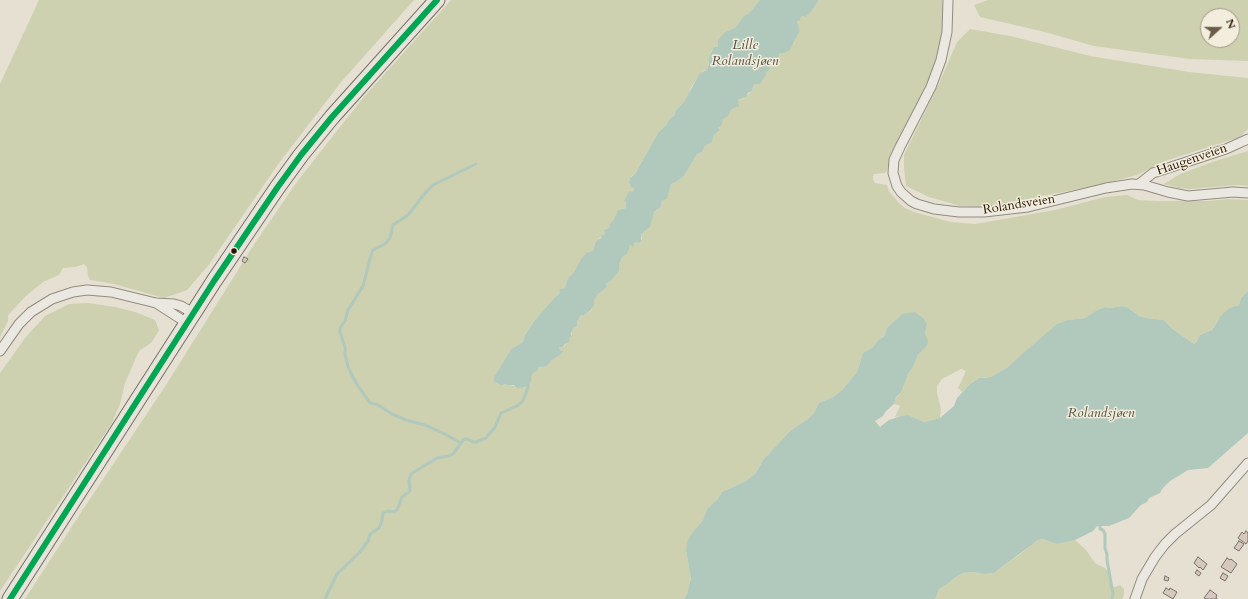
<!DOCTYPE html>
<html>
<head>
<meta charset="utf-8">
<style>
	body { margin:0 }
	#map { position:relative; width:1248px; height:599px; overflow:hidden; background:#e5e0d2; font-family:Cardo,serif }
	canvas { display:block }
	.north { position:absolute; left:1200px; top:8px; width:40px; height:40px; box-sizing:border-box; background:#f3eddd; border:1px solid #a19785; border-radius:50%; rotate:69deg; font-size:11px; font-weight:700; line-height:16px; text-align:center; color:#261501 }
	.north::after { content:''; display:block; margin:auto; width:14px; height:18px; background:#695c4a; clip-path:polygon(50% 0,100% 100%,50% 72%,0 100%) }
</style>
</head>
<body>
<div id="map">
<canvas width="1248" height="599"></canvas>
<div class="north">N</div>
</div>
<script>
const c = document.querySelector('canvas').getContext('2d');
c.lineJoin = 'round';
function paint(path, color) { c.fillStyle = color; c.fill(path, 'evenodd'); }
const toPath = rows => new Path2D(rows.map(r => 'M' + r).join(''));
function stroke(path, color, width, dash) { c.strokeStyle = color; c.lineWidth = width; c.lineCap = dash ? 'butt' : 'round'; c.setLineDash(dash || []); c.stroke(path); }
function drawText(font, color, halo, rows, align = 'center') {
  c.font = font + ' Cardo,serif'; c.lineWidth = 3; c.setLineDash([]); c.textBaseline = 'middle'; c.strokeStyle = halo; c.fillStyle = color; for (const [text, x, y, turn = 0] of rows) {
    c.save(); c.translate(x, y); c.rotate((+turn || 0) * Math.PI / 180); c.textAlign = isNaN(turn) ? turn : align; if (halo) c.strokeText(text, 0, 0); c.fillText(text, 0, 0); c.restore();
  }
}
const green = toPath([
	[39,0,414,0,342,81,279,163,208,266,187,290,164,298,114,284,90,280,88,276,87,267,84,264,75,267,63,268,59,275,43,282,26,296,8,315,8,321,0,337,0,84],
	[451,0,760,0,749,13,744,16,735,28,725,32,718,47,715,47,712,50,707,70,703,71,698,77,690,89,689,94,684,102,675,111,674,116,670,118,666,125,658,133,635,174,631,176,629,183,630,186,633,187,634,190,633,192,629,192,624,201,626,203,626,208,618,210,614,219,610,224,609,228,604,230,605,234,596,241,593,251,581,259,574,272,568,278,565,288,560,290,559,294,555,297,534,321,525,335,523,342,511,349,494,377,499,383,525,388,530,387,532,374,536,372,539,366,547,366,553,358,560,355,562,350,560,350,559,347,564,347,569,340,570,337,572,337,572,330,573,328,577,326,577,322,581,315,584,316,585,314,591,311,594,301,598,294,603,291,607,287,606,284,612,280,619,271,619,265,622,257,627,254,630,246,635,242,639,243,642,239,641,234,646,229,654,212,658,210,662,201,667,199,671,184,676,182,684,176,697,154,702,152,705,146,712,142,714,135,720,130,718,128,723,119,731,110,737,107,737,100,743,99,752,91,754,84,762,80,766,72,769,71,771,65,774,62,776,62,779,53,782,52,793,45,800,31,797,21,800,19,801,16,806,17,811,12,819,0,942,0,944,22,939,49,934,65,924,90,893,152,887,171,885,173,874,174,873,176,873,179,875,183,887,185,889,191,898,202,905,208,914,212,951,222,975,224,1055,210,1105,197,1127,195,1138,200,1157,201,1208,201,1228,199,1248,200,1248,291,1241,298,1239,305,1232,307,1217,321,1212,330,1200,335,1196,343,1194,344,1174,330,1164,320,1146,318,1139,316,1127,307,1122,306,1109,308,1105,307,1097,310,1085,318,1068,320,1034,344,1008,367,991,377,984,377,970,384,962,392,958,388,966,371,961,369,942,379,937,386,937,393,941,409,940,418,924,422,908,415,895,417,900,406,894,404,895,399,901,393,908,374,913,367,918,355,922,350,927,324,913,313,911,314,902,314,887,328,884,337,879,339,873,347,863,353,857,372,842,390,833,397,819,403,814,413,808,419,791,430,763,460,756,473,746,481,722,492,718,499,707,509,703,520,692,533,686,550,691,577,687,594,684,599,25,599,80,514,166,385,255,243,299,179,363,98],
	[988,0,1248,0,1248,61,1190,59,1094,46,1045,32,980,17,974,5],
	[1208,16,1232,16,1232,40,1208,40],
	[970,29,1010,36,1090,56,1189,72,1248,78,1248,129,1240,137,1165,161,1137,175,1103,184,987,207,960,206,929,197,906,186,904,169,904,155,941,79,957,42],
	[1248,151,1248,186,1238,185,1191,189,1178,188,1164,184,1180,174,1215,161],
	[88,303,115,307,135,312,155,320,159,330,152,342,139,351,125,383,120,404,112,423,0,591,0,373,25,338,45,316,69,304],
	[1043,539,1057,544,1075,540,1086,550,1095,563,1105,568,1110,574,1111,586,1115,587,1120,585,1124,589,1124,595,1122,599,934,599,936,598,939,589,949,583,954,578,963,573,973,572,983,574,994,573,1023,552,1031,545,1038,540]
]);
const water = toPath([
	[760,0,819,0,811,12,806,17,801,16,800,20,797,21,800,31,790,50,784,53,779,53,778,64,774,62,771,65,769,71,766,72,766,75,760,84,754,84,752,91,748,93,746,97,738,100,739,106,731,110,728,116,723,119,721,126,718,128,720,130,714,135,712,142,705,146,702,152,697,154,684,176,676,182,671,184,667,199,662,201,660,208,654,212,650,227,641,234,641,241,639,243,635,242,633,247,631,245,630,246,627,254,622,257,619,265,619,271,612,280,606,284,607,287,603,291,598,294,594,301,594,305,590,311,585,314,584,316,581,315,577,322,577,326,573,328,571,334,572,337,570,337,569,342,565,344,563,347,559,347,560,350,563,351,560,355,553,359,547,366,539,367,537,371,532,374,530,387,517,388,514,385,507,385,505,384,501,385,494,381,494,377,511,349,523,342,525,335,534,321,555,297,559,294,560,289,565,288,568,278,574,272,581,259,587,253,593,251,596,241,601,238,602,235,605,234,604,230,609,228,610,224,614,219,618,210,626,208,626,203,624,201,629,191,633,192,634,190,633,187,631,187,629,183,630,178,635,174,658,133,666,125,670,118,674,116,675,111,684,102,700,73,707,70,709,63,709,57,714,47,718,47,718,41,720,38,725,32,735,28,744,16,749,13],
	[1248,291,1248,433,1208,468,1188,470,1170,481,1162,489,1160,493,1149,498,1147,502,1141,505,1129,518,1109,526,1097,526,1093,531,1075,540,1057,544,1043,539,1038,540,994,573,983,574,973,572,963,573,954,578,949,583,939,589,936,598,934,599,684,599,687,594,691,578,686,550,688,540,692,533,703,520,707,509,718,499,722,492,746,481,756,473,763,460,791,430,808,419,814,413,819,403,833,397,842,390,857,372,863,353,873,347,879,339,884,337,887,328,902,314,915,312,924,319,927,324,925,334,928,341,927,345,918,355,913,367,908,374,901,393,896,397,894,404,885,412,883,416,875,421,880,427,889,420,901,416,908,415,924,422,940,418,954,406,957,398,970,384,980,378,991,377,1008,367,1021,355,1057,324,1068,320,1085,318,1097,310,1105,307,1109,308,1122,306,1127,307,1139,316,1146,318,1164,320,1174,330,1194,344,1196,343,1200,335,1212,330,1220,317,1227,310,1232,307,1239,305,1241,298]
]);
const stream = toPath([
	[461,443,445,434,425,425,406,420,392,414,378,405,370,403,356,383,348,367,345,354,345,347,340,332,340,328,345,321,348,310,363,286,371,255,373,250,385,244,390,238,393,225,408,215,426,192,433,185,476,164],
	[1100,525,1100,529,1103,530,1105,534,1105,548,1107,554,1107,560,1113,594,1112,599],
	[325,599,337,574,360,552,368,541,370,534,379,528,382,520,383,513,387,511,394,512,397,510,402,497,410,491,409,480,411,474,437,458,449,456,453,454,464,439,467,439,473,442,476,442,486,438,495,427,501,413,517,406,523,401,528,387]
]);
const building = toPath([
	[244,257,248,259,245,263,242,261,244,257],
	[1246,531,1248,533,1248,541,1246,544,1238,538,1242,532,1244,534,1246,531],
	[1239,541,1244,544,1239,551,1234,548,1239,541],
	[1198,557,1207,564,1203,570,1200,567,1199,568,1194,563,1198,557],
	[1227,558,1230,560,1231,559,1237,564,1231,573,1221,567,1227,558],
	[1197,570,1201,573,1199,576,1195,573,1197,570],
	[1223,573,1228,576,1225,581,1220,578,1223,573],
	[1165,576,1169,578,1168,581,1164,580,1165,576],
	[1166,588,1169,590,1170,588,1177,592,1173,599,1163,593,1166,588],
	[1210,590,1217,595,1216,597,1217,599,1206,599,1204,598,1210,590]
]);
const street = toPath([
	[948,0,947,32,941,60,931,87,900,147,894,160,893,173,897,186,901,192,911,201,917,204,934,209,959,212,984,212,1028,207,1106,188,1132,184,1144,185,1168,192,1188,196,1233,192,1248,193],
	[1139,184,1153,173,1226,149,1248,139],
	[156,303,187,323],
	[0,351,19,324,31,312,52,299,73,292,87,290,111,292,156,303,174,304,181,306,193,313],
	[1135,599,1142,579,1155,557,1165,544,1175,534,1211,505,1248,463]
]);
const primary = toPath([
	[10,599,214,281,277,188,301,155,332,117,437,0]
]);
const bus1 = toPath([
	[10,599,214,281,277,188,301,155,332,117,437,0]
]);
const markers = [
	[234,251,3.5,"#261501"]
];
const streetNames = [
	["Haugenveien",1192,160,-19],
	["Rolandsveien",1019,205,-9]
];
const waterNames = [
	["Lille",745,46],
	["Rolandsjøen",745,62],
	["Rolandsjøen",1101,414]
];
paint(green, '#cdd1b0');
paint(water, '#b0c9bc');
stroke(stream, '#b0c9bc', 3);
paint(building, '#d6c8bf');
stroke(building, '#757066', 1);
stroke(street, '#918c81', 11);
stroke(primary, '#757066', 17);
stroke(street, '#ebe8e1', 9);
stroke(primary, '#e8e4dc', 15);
stroke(bus1, '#00a651', 6);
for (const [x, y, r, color] of markers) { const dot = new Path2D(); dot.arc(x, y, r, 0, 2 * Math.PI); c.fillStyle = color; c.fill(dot); stroke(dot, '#f3eddd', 1.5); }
drawText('13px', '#261501', '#f3eddd', streetNames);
drawText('italic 14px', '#4f503f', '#f3eddd', waterNames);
</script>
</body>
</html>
